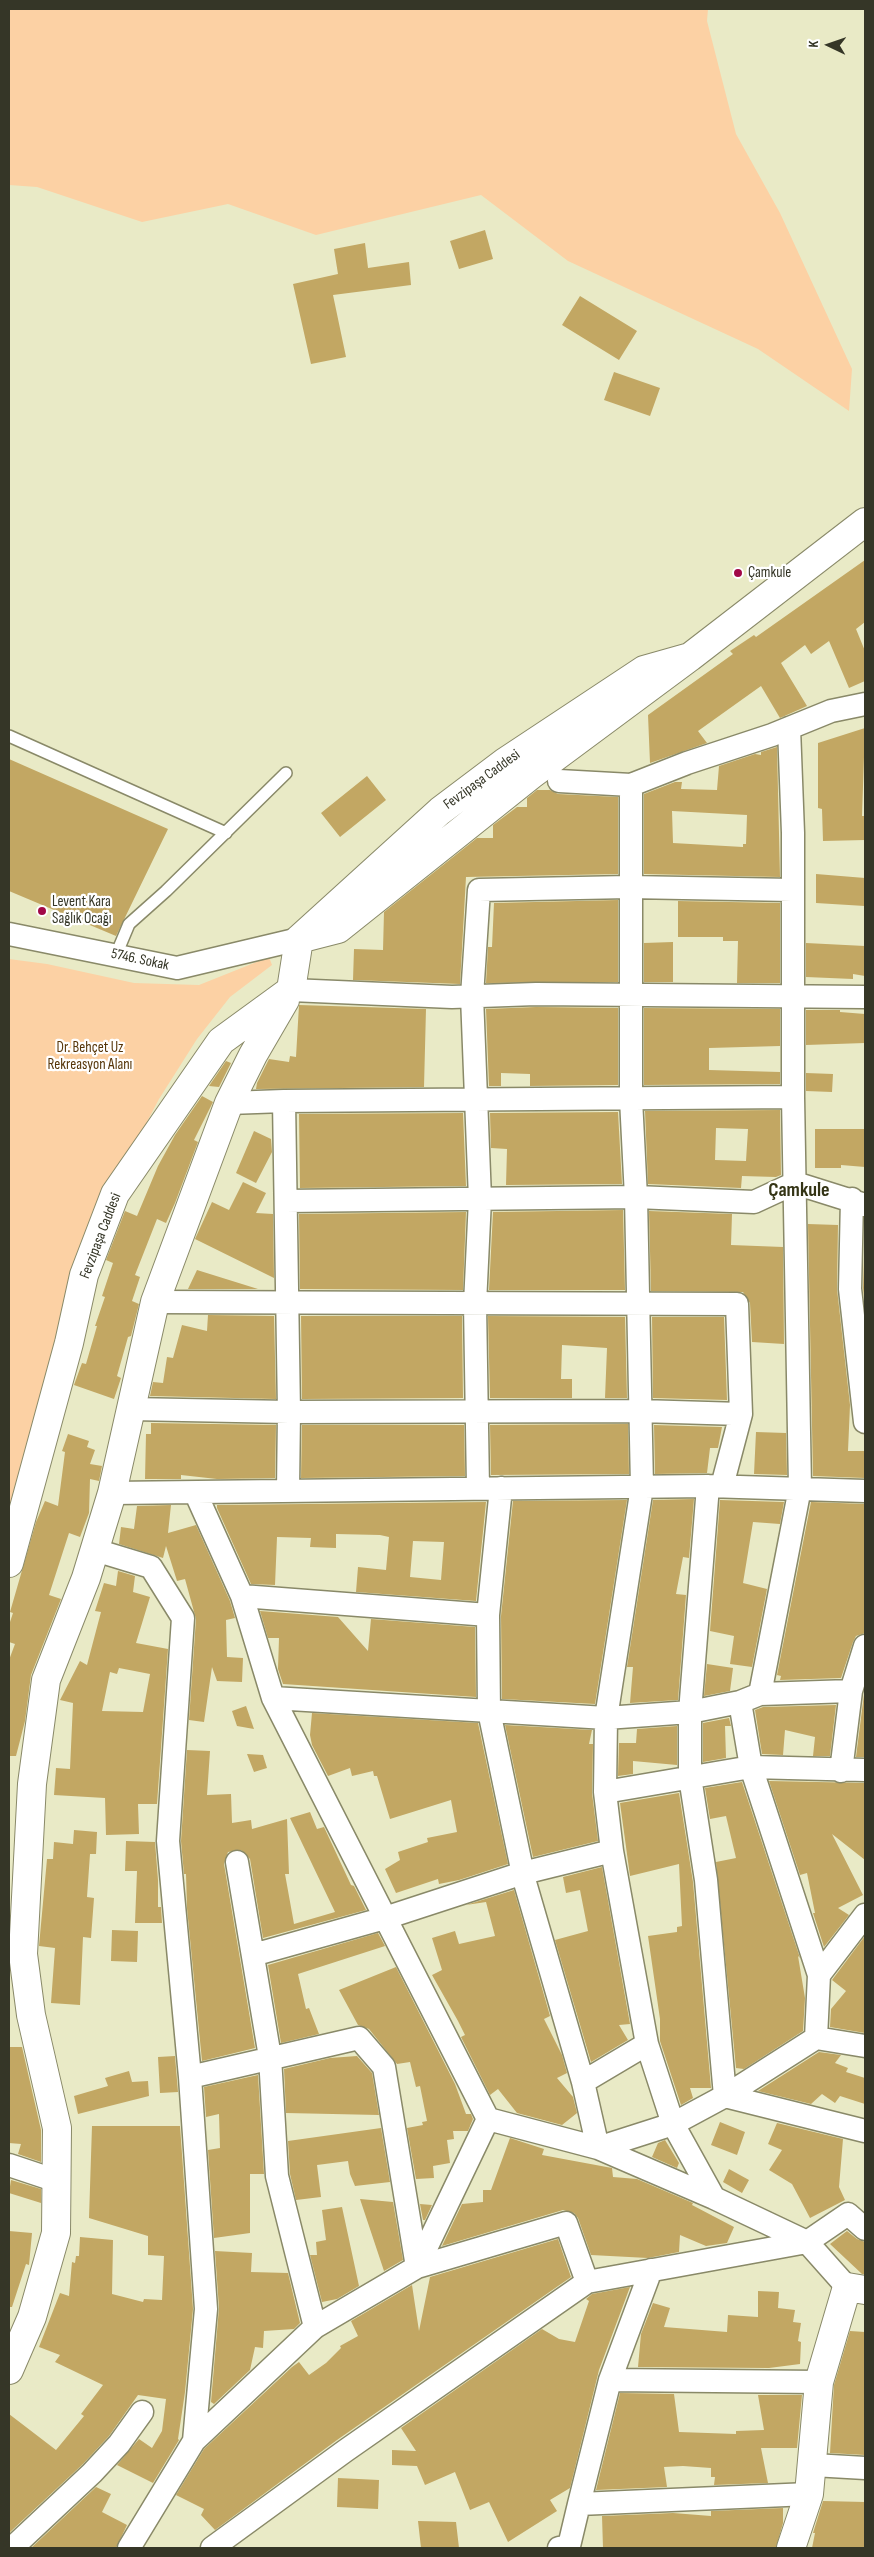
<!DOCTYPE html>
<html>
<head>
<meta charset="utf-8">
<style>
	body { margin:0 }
	#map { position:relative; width:874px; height:2557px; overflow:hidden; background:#e9eac6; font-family:"Sofia Sans Condensed",sans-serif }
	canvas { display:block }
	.frame { position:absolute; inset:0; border:10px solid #353627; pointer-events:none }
	.north { position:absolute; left:804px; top:20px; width:50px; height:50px; -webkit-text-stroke:4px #fff; paint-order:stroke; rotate:273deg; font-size:14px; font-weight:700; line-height:20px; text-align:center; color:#353627 }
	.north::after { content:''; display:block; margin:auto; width:18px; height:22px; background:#353627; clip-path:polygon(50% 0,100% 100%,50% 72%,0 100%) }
</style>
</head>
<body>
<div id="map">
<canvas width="874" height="2557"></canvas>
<div class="frame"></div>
<div class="north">K</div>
</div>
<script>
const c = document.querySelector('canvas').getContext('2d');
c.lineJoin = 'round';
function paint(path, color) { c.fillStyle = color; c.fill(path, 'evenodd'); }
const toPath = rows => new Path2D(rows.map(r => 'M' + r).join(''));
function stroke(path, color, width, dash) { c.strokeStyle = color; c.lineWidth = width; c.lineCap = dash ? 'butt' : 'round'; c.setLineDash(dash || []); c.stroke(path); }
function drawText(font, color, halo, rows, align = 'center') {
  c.font = font + ' "Sofia Sans Condensed",sans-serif'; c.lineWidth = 4.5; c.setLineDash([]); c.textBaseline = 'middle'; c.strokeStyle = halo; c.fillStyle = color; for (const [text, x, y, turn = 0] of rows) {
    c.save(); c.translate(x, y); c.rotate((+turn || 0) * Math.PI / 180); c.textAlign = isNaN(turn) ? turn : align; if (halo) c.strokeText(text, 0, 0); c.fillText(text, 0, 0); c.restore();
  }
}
const green = toPath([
	[9,9,708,9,707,21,736,134,780,213,852,369,849,411,758,349,568,261,481,195,316,235,228,204,142,222,37,187,9,185],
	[269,957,272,965,230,997,197,1039,159,1099,107,1198,9,1530,9,959,47,964,134,983,199,985]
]);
const building = toPath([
	[485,230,493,259,459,269,450,241],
	[365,243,368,268,409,262,411,285,333,295,346,357,311,364,293,284,338,274,334,249],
	[580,296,637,331,619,360,562,325],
	[614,372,660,388,650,416,604,400],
	[865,560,865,622,856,629,865,651,865,681,849,688,829,641,811,654,805,645,781,663,807,706,780,718,761,686,698,731,707,743,650,763,648,715,733,654,730,651,754,635,756,637],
	[865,728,862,816,865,816,865,840,823,841,822,809,818,808,818,743],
	[777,747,780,877,644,874,644,794,675,782,682,782,681,789,717,790,719,766,755,754,761,755,761,752],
	[672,811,747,815,746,844,743,844,743,847,673,843],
	[9,759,168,829,116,936,9,891],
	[367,776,386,800,340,837,321,813],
	[537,790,550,790,558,794,618,797,618,874,466,877,460,984,353,980,354,949,383,950,384,912,477,838,493,838,493,825,517,807,527,807,527,798],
	[816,874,865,878,865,906,816,903],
	[618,900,618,982,486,983,488,947,492,947,494,903],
	[678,901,780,903,780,983,737,983,738,941,723,941,723,937,678,937],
	[673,942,673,982,644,982,644,943],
	[806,943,865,946,865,976,853,974,853,979,806,977],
	[299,1005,426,1009,424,1087,256,1089,257,1083,269,1059,289,1062,290,1056,296,1057],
	[536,1007,618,1008,618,1085,530,1086,530,1074,501,1073,501,1086,489,1086,486,1009],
	[644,1008,780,1009,780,1046,709,1048,709,1070,780,1072,780,1084,644,1085],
	[806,1010,840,1010,840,1012,865,1014,865,1043,806,1045],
	[226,1061,231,1063,219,1087,209,1086],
	[806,1073,833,1074,832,1092,806,1091],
	[202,1096,213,1102,194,1140,198,1142,175,1203,166,1223,157,1219,135,1275,140,1277,132,1301,139,1304,131,1336,128,1337,117,1376,121,1378,114,1399,74,1385,82,1363,86,1364,97,1326,95,1326,105,1297,102,1296,113,1263,106,1260,125,1211,137,1216,158,1166,175,1135],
	[780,1110,781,1175,776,1177,742,1176,741,1188,648,1184,645,1111],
	[716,1128,748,1129,746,1161,715,1160],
	[618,1112,622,1184,506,1185,507,1149,491,1148,490,1113],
	[463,1113,466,1186,300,1188,299,1114],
	[815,1129,865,1129,865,1167,841,1165,841,1168,815,1168],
	[254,1131,271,1139,272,1152,256,1183,236,1173],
	[243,1182,266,1193,256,1213,273,1214,274,1278,195,1239,212,1202,229,1210],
	[623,1210,625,1290,489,1290,493,1212],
	[649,1211,732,1214,731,1245,783,1247,784,1344,752,1342,750,1303,743,1292,651,1291],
	[466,1212,463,1290,300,1289,299,1214],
	[808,1224,838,1225,837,1289,850,1405,848,1451,865,1451,865,1478,813,1476],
	[865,1227,865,1307,863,1288],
	[197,1270,258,1289,188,1289],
	[208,1315,274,1316,276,1399,150,1396,153,1382,163,1383,167,1357,173,1358,182,1325,207,1331],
	[301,1316,462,1316,463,1398,302,1399],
	[488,1316,625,1317,627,1398,605,1398,607,1348,562,1345,561,1379,572,1379,572,1398,490,1398],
	[652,1317,724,1317,727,1400,653,1398],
	[151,1423,276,1425,275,1478,217,1479,181,1475,181,1479,145,1479,146,1434,151,1434],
	[628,1424,629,1474,491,1475,490,1425],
	[302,1425,464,1425,465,1476,301,1478],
	[654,1425,722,1427,718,1448,710,1448,707,1473,655,1474],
	[756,1432,786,1433,787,1475,754,1474],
	[68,1434,89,1441,87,1447,95,1450,90,1464,102,1466,99,1481,90,1479,89,1513,80,1537,69,1533,49,1595,61,1599,31,1675,25,1721,16,1756,9,1756,9,1660,15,1644,9,1642,9,1625,13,1613,10,1612,36,1522,45,1501,58,1506,65,1452,62,1451],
	[694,1499,689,1558,683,1557,676,1594,686,1595,678,1700,630,1703,633,1667,627,1667,653,1500],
	[627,1500,595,1704,502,1699,501,1616,513,1501],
	[720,1500,784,1502,780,1524,753,1522,743,1583,767,1589,752,1667,730,1664,734,1636,710,1631],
	[486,1502,476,1601,356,1592,358,1567,386,1570,389,1537,380,1535,336,1534,336,1548,310,1547,311,1538,277,1537,275,1585,251,1584,217,1508,217,1505],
	[413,1541,444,1542,441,1580,410,1577],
	[811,1502,865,1504,865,1633,856,1636,853,1642,841,1678,780,1680,781,1676,777,1675],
	[171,1505,168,1533,196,1525,230,1601,235,1618,226,1620,227,1657,243,1658,242,1682,217,1681,212,1667,204,1722,189,1720,196,1619,185,1579,177,1581,166,1546,163,1558,119,1544,121,1527,134,1529,137,1506],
	[118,1571,135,1576,133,1592,150,1597,136,1643,168,1649,157,1804,138,1804,139,1834,106,1835,105,1798,54,1795,56,1768,70,1769,73,1703,60,1700,80,1661,87,1665,101,1612,95,1611,104,1583,116,1586],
	[119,1668,150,1674,143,1712,102,1711,110,1672,117,1674],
	[260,1611,338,1617,368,1651,371,1619,475,1627,476,1697,283,1684,278,1669,279,1638,268,1638],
	[707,1664,733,1668,730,1691,704,1696],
	[865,1689,865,1757,856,1757,864,1694],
	[836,1705,830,1756,813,1756,815,1737,785,1730,783,1755,762,1754,755,1710,763,1707],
	[246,1706,254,1729,237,1726,232,1711],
	[312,1713,478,1723,508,1864,459,1880,439,1884,438,1879,396,1893,385,1869,400,1860,398,1852,428,1842,427,1838,457,1832,451,1800,390,1819,377,1776,374,1776,373,1771,352,1776,350,1768,328,1776,312,1745,310,1735],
	[729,1718,731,1726,725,1726,726,1758,703,1762,703,1723],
	[505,1725,592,1730,589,1744,593,1744,592,1793,598,1841,533,1857],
	[677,1726,677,1765,633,1761,633,1774,618,1776,619,1743,636,1743,637,1729],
	[187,1750,210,1751,207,1795,231,1794,232,1823,251,1820,252,1829,287,1819,289,1874,285,1874,294,1924,335,1912,290,1818,310,1812,317,1829,324,1827,351,1885,354,1886,366,1910,263,1938,250,1859,241,1850,228,1852,224,1864,255,2048,202,2061,187,1908,186,1874,184,1874,181,1841],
	[247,1754,263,1755,267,1768,254,1772],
	[769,1781,865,1783,865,1860,832,1834,863,1895,838,1908,849,1915,824,1947,813,1913,815,1913,807,1873,800,1875],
	[742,1782,800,1958,798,1956,805,1998,803,2031,744,2069,736,2068,716,1862,736,1858,726,1816,710,1819,705,1788],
	[679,1793,693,1882,711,2088,690,2088,693,2098,681,2105,660,2041,660,2019,648,1936,677,1932,677,1927,682,1926,679,1864,630,1876,620,1803],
	[74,1830,97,1832,96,1854,90,1854,87,1897,94,1898,91,1938,83,1937,80,2005,51,2003,55,1948,39,1946,47,1859,53,1859,54,1842,73,1844],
	[126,1841,155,1842,158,1880,158,1907,161,1907,162,1923,135,1923,137,1871,125,1871],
	[602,1867,630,2024,619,2025,628,2040,591,2062,555,1940,588,1931,580,1890,566,1893,563,1877],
	[514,1890,550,2016,544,2019,562,2055,567,2073,557,2078,573,2097,577,2113,562,2125,517,2113,498,2089,490,2095,461,2037,465,2035,458,2021,432,1975,442,1970,432,1938,455,1931,459,1944,495,1936,486,1902,466,1905],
	[112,1930,138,1931,137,1962,111,1961],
	[378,1933,385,1946,298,1974,306,2009,309,2008,319,2034,281,2043,268,1965],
	[865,1936,865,2033,830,2027,831,2009,846,1991,832,1980],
	[396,1967,455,2084,466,2114,471,2114,473,2119,468,2131,453,2131,454,2139,447,2140,450,2163,433,2166,434,2178,416,2179,407,2128,423,2125,422,2122,427,2121,420,2086,416,2087,410,2062,397,2064,369,2029,358,2025,339,1990],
	[9,2047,22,2047,41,2130,41,2162,18,2154,21,2144,9,2143],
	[819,2052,841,2055,835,2063,848,2068,846,2072,865,2078,865,2104,840,2096,835,2103,822,2094,811,2104,758,2091],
	[175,2056,178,2092,160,2093,158,2057],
	[357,2056,372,2073,379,2115,286,2113,284,2069,330,2058],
	[129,2071,132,2082,148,2081,149,2096,78,2114,74,2096,108,2086,105,2078],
	[258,2075,264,2174,250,2174,250,2233,214,2238,208,2150,220,2148,219,2114,206,2117,204,2087],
	[720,2122,745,2132,737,2155,711,2145],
	[777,2123,843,2139,839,2187,845,2200,810,2218,792,2184,769,2170,782,2150,768,2144],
	[92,2126,180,2126,193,2309,185,2392,178,2439,179,2440,153,2483,117,2465,139,2439,152,2448,162,2431,166,2399,138,2395,109,2436,83,2464,9,2533,9,2414,56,2450,84,2416,81,2414,103,2385,55,2362,60,2355,39,2347,60,2293,69,2296,72,2262,75,2263,76,2256,79,2256,80,2237,113,2240,112,2294,143,2302,144,2299,162,2300,164,2256,148,2255,148,2236,89,2218],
	[381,2128,390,2182,355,2186,350,2174,348,2161,317,2165,321,2197,296,2200,290,2174,288,2141],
	[510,2138,544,2149,542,2155,612,2168,613,2177,637,2179,693,2203,692,2205,734,2227,727,2243,706,2246,680,2235,679,2252,648,2258,591,2255,578,2218,574,2213,563,2210,442,2246,462,2204,483,2202,483,2190,491,2190],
	[665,2140,679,2163,677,2168,652,2157,658,2143],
	[729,2169,749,2180,742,2193,723,2182],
	[11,2180,41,2189,41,2203,9,2193],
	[360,2199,393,2202,403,2260,384,2271],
	[420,2204,432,2205,425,2220,423,2220],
	[342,2207,359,2286,337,2299,322,2302,310,2255,317,2255,316,2242,326,2240,322,2210],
	[9,2231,32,2233,29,2265,26,2264,12,2307,9,2307],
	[847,2231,857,2239,865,2242,865,2274,862,2274,830,2244],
	[558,2239,571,2277,337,2440,215,2530,201,2515,204,2509,176,2495,204,2449,292,2367,299,2362,309,2375,326,2363,341,2348,340,2346,358,2336,351,2321,412,2285,419,2331,430,2277],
	[215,2251,252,2253,251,2272,288,2273,300,2323,294,2329,264,2331,263,2348,255,2347,250,2370,214,2404,211,2402,219,2308],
	[630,2287,599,2370,570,2488,550,2500,557,2511,508,2542,489,2502,470,2510,455,2472,425,2485,417,2466,392,2465,392,2450,416,2451,401,2428,542,2329,559,2339,575,2342,589,2301,586,2299,592,2294],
	[758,2291,779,2292,778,2308,795,2310,793,2322,801,2323,798,2341,801,2342,800,2364,769,2368,638,2367,641,2334,653,2303,670,2308,664,2327,727,2332,728,2315,758,2317],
	[850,2331,865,2332,865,2455,830,2453,834,2385],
	[620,2393,674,2394,679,2432,736,2434,736,2431,764,2430,758,2395,802,2395,797,2448,761,2448,768,2483,714,2485,715,2477,711,2477,711,2468,683,2466,664,2467,667,2487,596,2490],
	[338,2478,379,2480,378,2509,337,2507],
	[96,2487,111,2494,102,2512,127,2525,116,2548,31,2548],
	[823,2501,865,2502,865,2548,812,2548,815,2533,813,2533],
	[783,2508,783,2523,776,2548,603,2548,602,2516,673,2513,711,2516,711,2511],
	[418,2521,456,2522,459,2548,421,2548]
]);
const service = toPath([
	[9,736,226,833],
	[116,955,129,924,166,891,286,773]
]);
const minor = toPath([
	[559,781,631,785,631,1099,636,1197,642,1487,606,1718,605,1792,612,1851,647,2044,673,2124,714,2198],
	[631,785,687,763,772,735,831,711,865,704],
	[9,934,177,968,299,939],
	[291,990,452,997,536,994,865,997],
	[284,1101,289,1412,288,1490],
	[229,1103,284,1101,793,1097],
	[852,1199,850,1289,865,1422],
	[286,1201,636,1197,754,1202,795,1183,865,1205],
	[155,1302,737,1304,741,1414,722,1486],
	[130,1409,289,1412,640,1411,741,1414],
	[708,1486,690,1712,690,1777,706,1880,725,2096,865,2131],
	[478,1488,475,1304,480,1199,472,996,479,890,629,887,792,890],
	[501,1488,488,1615,489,1711,524,1879,583,2082,598,2148,673,2124,725,2096,816,2038,819,1975,865,1915],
	[112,1493,708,1486,865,1491],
	[196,1494,242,1596,273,1698,488,2119,598,2148,714,2198,807,2242,847,2287],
	[95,1550,151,1567,183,1618,168,1841,190,2077,206,2309,194,2441,129,2548],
	[242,1596,488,1615],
	[760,1694,800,1488,793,1097,793,833,789,728],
	[273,1698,606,1718,690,1712,740,1702,760,1694,851,1691],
	[740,1702,751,1767,819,1975],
	[841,1771,851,1691,865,1646],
	[605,1792,751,1767,865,1770],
	[237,1862,270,2057,277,2176,315,2327],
	[253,1955,385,1918,523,1873,612,1851],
	[816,2038,865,2046],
	[190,2077,359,2038,384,2067,417,2267,566,2223,587,2282],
	[583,2082,647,2044],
	[9,2165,57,2181],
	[610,2380,819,2382],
	[194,2441,315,2327,417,2267,488,2119],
	[813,2465,865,2468],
	[579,2504,610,2380,651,2270],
	[12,2548,92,2473,119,2444,142,2412],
	[212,2548,345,2451,587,2282,807,2242,848,2214,865,2229],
	[559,2548,569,2546,579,2504,809,2494]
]);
const tertiary = toPath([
	[690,657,865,522],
	[9,1563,69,1343,84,1275,115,1194,221,1041,291,990,299,939,440,811,505,762,644,670,690,657,531,775,338,929,299,939],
	[9,2370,32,2317,56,2233,57,2128,31,2015,23,1954,32,1784,46,1680,86,1578,112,1493,155,1302,229,1103,253,1055,285,1000],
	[791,2548,809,2494,819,2382,847,2287,865,2290]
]);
const markers = [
	[738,573,5,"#a10847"],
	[42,911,5,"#a10847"]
];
const poiNames = [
	["Çamkule",748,573],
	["Levent Kara",52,902],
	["Sağlık Ocağı",52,919]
];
const streetNames = [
	["Fevzipaşa Caddesi",482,780,-36],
	["5746. Sokak",140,960,12],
	["Fevzipaşa Caddesi",101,1236,-69]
];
const parkNames = [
	["Dr. Behçet Uz",90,1048],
	["Rekreasyon Alanı",90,1065]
];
const districtNames = [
	["Çamkule",799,1191]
];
paint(green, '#fcd1a4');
paint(building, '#c2a763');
stroke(service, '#898968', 14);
stroke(minor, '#898968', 25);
stroke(tertiary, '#898968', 30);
stroke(service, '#fff', 11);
stroke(minor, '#fff', 22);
stroke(tertiary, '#fff', 28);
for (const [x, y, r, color] of markers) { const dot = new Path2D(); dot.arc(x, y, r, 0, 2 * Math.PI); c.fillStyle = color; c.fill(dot); stroke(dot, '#fff', 2); }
drawText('15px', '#353627', '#fff', poiNames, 'left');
drawText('15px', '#353627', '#fff', streetNames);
drawText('15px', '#563508', '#fff', parkNames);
drawText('bold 20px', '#343415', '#fff', districtNames);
</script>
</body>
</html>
